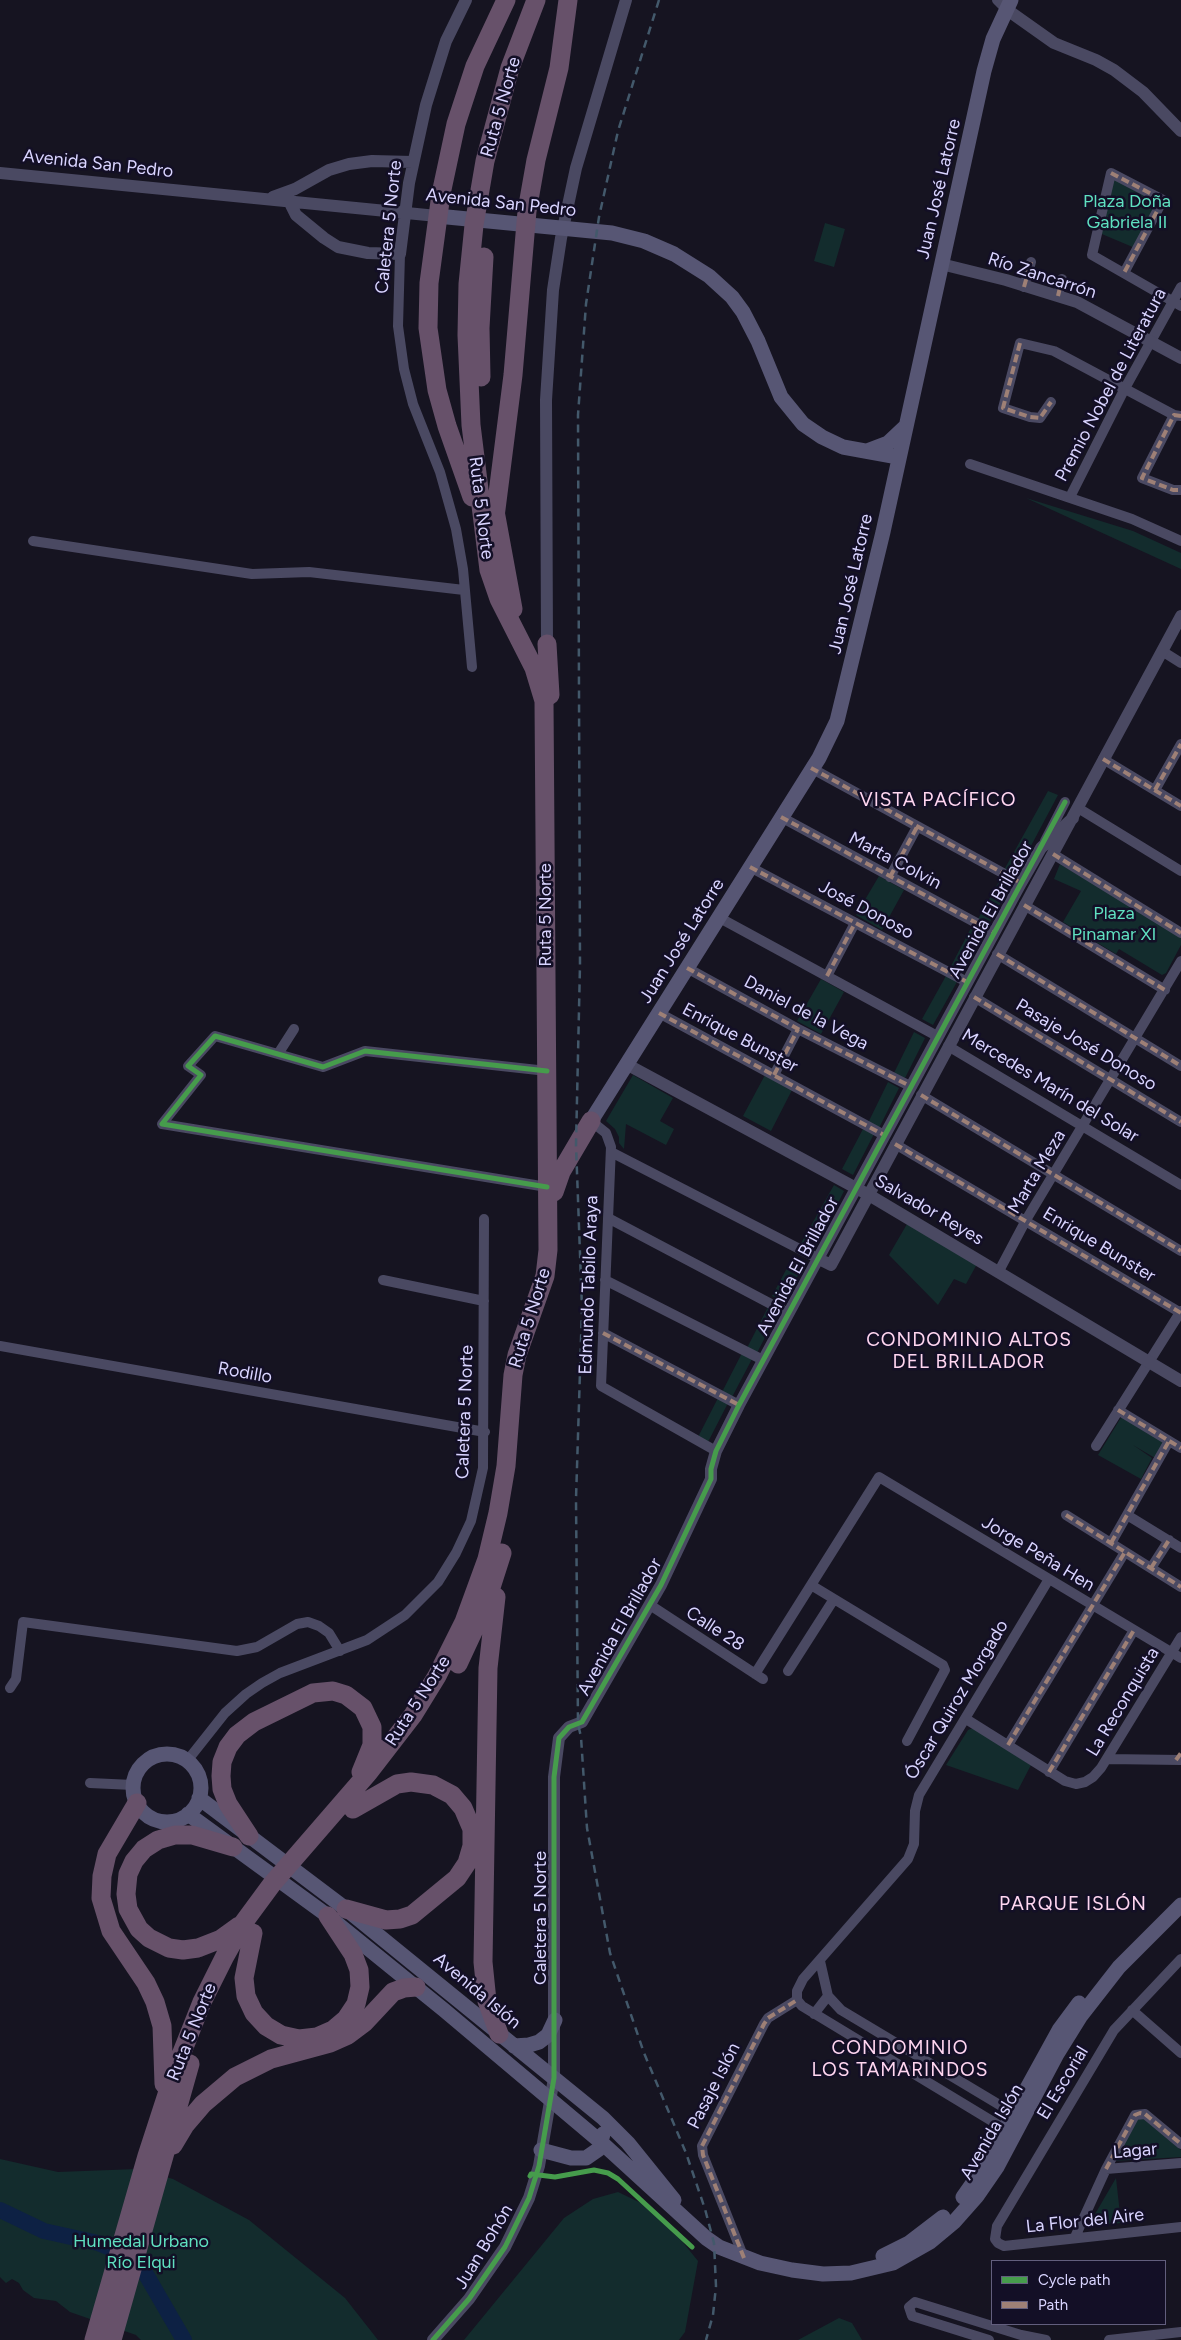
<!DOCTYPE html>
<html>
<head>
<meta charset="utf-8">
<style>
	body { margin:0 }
	#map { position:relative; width:1181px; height:2340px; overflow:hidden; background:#161421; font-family:Figtree,sans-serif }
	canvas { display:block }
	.legend { position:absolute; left:991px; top:2260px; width:175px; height:65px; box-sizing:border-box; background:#130f26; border:1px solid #625e7d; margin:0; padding:6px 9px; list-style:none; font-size:15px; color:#d9d4ff }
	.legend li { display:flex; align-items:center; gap:10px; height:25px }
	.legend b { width:25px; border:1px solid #625e7d }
</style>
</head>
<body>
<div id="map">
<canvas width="1181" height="2340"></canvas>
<ul class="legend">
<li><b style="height:6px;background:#469c4c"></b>Cycle path</li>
<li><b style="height:6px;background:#9e8076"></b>Path</li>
</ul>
</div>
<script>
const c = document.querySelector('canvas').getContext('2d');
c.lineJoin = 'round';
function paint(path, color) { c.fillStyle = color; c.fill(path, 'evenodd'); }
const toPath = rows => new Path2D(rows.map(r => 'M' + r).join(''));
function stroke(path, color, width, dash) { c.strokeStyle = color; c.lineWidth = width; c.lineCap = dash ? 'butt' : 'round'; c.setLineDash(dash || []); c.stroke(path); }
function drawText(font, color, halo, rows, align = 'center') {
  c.font = font + ' Figtree,sans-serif'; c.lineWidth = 5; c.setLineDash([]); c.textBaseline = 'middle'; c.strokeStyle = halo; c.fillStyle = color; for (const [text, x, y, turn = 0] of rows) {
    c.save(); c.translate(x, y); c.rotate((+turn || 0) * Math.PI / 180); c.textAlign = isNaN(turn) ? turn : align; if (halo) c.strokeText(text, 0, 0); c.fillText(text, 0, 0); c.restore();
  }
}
const green = toPath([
	[1113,178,1159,202,1135,248,1097,232],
	[825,223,845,229,834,267,814,261],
	[1026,498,1133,531,1181,553,1181,569],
	[1048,791,1058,795,1015,876,1004,870],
	[1060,864,1181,936,1181,945,1166,973,1162,975,1119,949,1116,954,1063,922,1081,891,1054,879],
	[879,876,904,890,882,930,856,915],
	[1002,876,1012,882,989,924,978,919],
	[972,926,983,932,963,972,951,966],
	[947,974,958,980,933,1025,922,1019],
	[821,979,844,992,821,1034,797,1021],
	[914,1032,925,1038,905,1078,894,1073],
	[633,1075,673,1098,660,1121,674,1129,666,1145,626,1124,624,1149,619,1143,619,1137,615,1129,606,1121],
	[765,1075,792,1090,771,1131,743,1116],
	[888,1082,899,1088,879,1128,868,1123],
	[863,1129,874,1134,853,1175,842,1169],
	[834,1185,844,1191,814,1251,800,1245],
	[907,1224,977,1264,966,1284,954,1279,938,1305,889,1255],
	[794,1255,805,1262,784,1302,772,1296],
	[768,1307,778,1312,757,1353,747,1348],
	[742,1353,752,1359,731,1399,721,1394],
	[718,1398,728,1403,707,1444,697,1439],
	[1122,1416,1164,1443,1155,1458,1133,1445,1152,1458,1141,1479,1098,1455],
	[973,1728,1031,1765,1018,1790,946,1765,968,1730],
	[1143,2118,1181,2150,1181,2157,1114,2161,1135,2120],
	[0,2159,58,2172,137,2169,173,2179,249,2220,345,2298,378,2340,141,2340,136,2335,70,2312,56,2301,34,2298,23,2290,19,2283,12,2279,6,2283,0,2277],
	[1116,2178,1121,2223,1094,2226,1091,2221],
	[618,2192,643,2204,681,2240,698,2261,685,2332,679,2340,464,2340,564,2218,593,2199],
	[839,2318,852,2323,862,2340,798,2340]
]);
const river = toPath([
	[0,2210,44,2231,98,2243,124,2254,144,2271,184,2340]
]);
const minor = toPath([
	[997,0,1006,9],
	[400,254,398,326,404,369,413,404,440,472,456,529,463,569,472,667],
	[1124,273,1163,200,1111,173,1092,255,1181,306],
	[1024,287,1031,262],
	[1058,296,1062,279],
	[1051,402,1040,418,1030,417,1003,408,1020,343,1054,351,1174,415,1181,416],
	[1174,415,1142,478,1173,490,1181,490],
	[970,464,1132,519,1181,541],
	[1070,497,1124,390,1181,287],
	[33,541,252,574,309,572,464,590],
	[1162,651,1181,663],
	[1103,759,1181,806],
	[811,768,1021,883],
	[1155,790,1181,744],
	[1078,808,1181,871],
	[781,817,993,932],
	[1045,841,1065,802],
	[1053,854,1181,933],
	[750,867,967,982],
	[890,877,917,827],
	[1024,905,1165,990],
	[718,917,937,1036],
	[997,954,1181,1066],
	[687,968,798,1029,910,1086],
	[827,976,855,923],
	[974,997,1181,1122],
	[659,1013,884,1135],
	[948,1046,1181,1185],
	[278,1054,294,1029],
	[547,1071,365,1051,323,1067,215,1036,188,1066,201,1075,162,1124,547,1187],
	[774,1075,798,1029],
	[921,1095,1181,1251],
	[591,1121,606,1133,611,1147,601,1386,716,1451],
	[895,1144,1181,1313],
	[611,1152,817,1258],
	[608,1218,788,1313],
	[999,1271,1026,1220,1181,961],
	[383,1280,484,1301],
	[605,1280,763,1360],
	[603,1333,739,1405],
	[0,1346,485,1432],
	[1118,1410,1181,1448],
	[1096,1446,1181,1311],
	[1066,1515,1181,1587],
	[1127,1515,1181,1548],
	[1111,1543,1169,1441],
	[1151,1568,1169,1540],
	[811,1585,943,1665,945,1670,907,1741],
	[650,1605,763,1679],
	[788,1671,834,1599],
	[755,1674,879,1477,1181,1658],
	[10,1688,16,1679,23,1622,237,1651,257,1647,297,1624,308,1622,319,1626,329,1633,340,1651],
	[966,1719,1065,1781,1076,1784,1085,1782,1093,1777,1101,1768,1181,1637],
	[1008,1745,1125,1552],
	[1107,1759,1181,1760],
	[187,1761,225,1713,246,1694,262,1683,280,1673,367,1640,405,1615,438,1582,456,1553,471,1521,483,1468,484,1219],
	[1049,1772,1134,1630],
	[90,1783,133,1785],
	[1181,1959,1114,2030,997,2226,995,2239,998,2243,1004,2246,1181,2227],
	[820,1961,828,1996,841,2010,1018,2116],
	[1132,2010,1181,2053],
	[814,2014,828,1996],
	[1010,2132,802,2006,797,2000,797,1991,803,1979,908,1859,914,1844,915,1811,919,1795,1049,1579],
	[1106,2169,1181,2163],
	[1075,2237,1106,2169,1135,2115,1145,2114,1181,2144],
	[744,2258,703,2155,702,2146,764,2024,768,2018,797,2000],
	[989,2340,912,2316,909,2307,915,2302,1021,2335,1046,2340],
	[1109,2340,1181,2332]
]);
const tertiary = toPath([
	[1006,9,1054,43,1096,60,1114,70,1143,92,1181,131],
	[0,173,437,216],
	[273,197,295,189,329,170,349,164,372,161,413,162],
	[289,201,296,215,324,238,338,247,368,253,400,254,409,183,426,105,446,41,466,0],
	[941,264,1006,280,1077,302,1181,358],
	[547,644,546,400,553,290,561,238,576,168,626,0],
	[628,1065,869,1195,1181,1381],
	[817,1258,831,1265,1181,616],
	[433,2340,469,2299,505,2247,529,2198,539,2166,554,2078,554,1777,559,1738,569,1727,582,1722,661,1585,711,1479,711,1469,716,1451,739,1405,1021,883,1041,848,1073,818]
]);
const secondary = toPath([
	[437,216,612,233,644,241,674,254,709,276,732,297,743,312,758,341,781,397,803,424,822,437,843,447,898,457],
	[867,451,888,443,905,427],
	[591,1121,819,758,837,721,883,532,984,71,993,39,1011,0],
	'133 1788a34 34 0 1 1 68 0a34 34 0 1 1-68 0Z',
	[199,1798,346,1909,603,2118,628,2143,674,2200],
	[188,1814,328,1916,444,2010,602,2143,706,2238,719,2247,760,2263,792,2270,823,2274,851,2273,893,2263,930,2242,954,2222,977,2196,997,2167,1057,2054,1080,2017,1119,1967,1181,1905],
	[514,2046,529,2045,539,2042,548,2035,555,2020],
	[541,2150,571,2158,586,2158,599,2149,603,2134],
	[963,2197,982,2170,1059,2030,1079,2003],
	[883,2256,909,2243,943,2217]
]);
const motorway = toPath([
	[481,377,480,328,484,257],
	[472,497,447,426,437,390,428,328,429,283,441,194,456,124,475,66,506,0],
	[495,511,513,609],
	[495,517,513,375,527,211,536,160,559,68,568,0],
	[547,644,550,695],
	[554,1192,561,1172,591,1121],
	[496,1597,488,1668,483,1962,487,2001,499,2034],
	[458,1664,485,1606,502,1553],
	[137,1803,107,1854,102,1876,101,1898,111,1931,146,1983,155,2002,162,2026,164,2084],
	[249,1836,228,1804,222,1789,221,1776,222,1762,228,1747,237,1735,254,1722,313,1693,333,1691,346,1695,363,1708,372,1727,372,1745,361,1772],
	[233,1847,192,1835,175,1835,158,1840,144,1849,134,1861,128,1874,126,1894,128,1909,139,1929,149,1938,169,1948,183,1950,198,1948,221,1939,239,1926],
	[346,1909,386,1920,400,1919,412,1915,457,1878,467,1863,472,1846,472,1829,463,1808,452,1795,433,1785,411,1782,397,1784,353,1809],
	[253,1933,244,1978,246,1996,254,2013,266,2026,281,2035,299,2039,317,2037,333,2030,346,2019,356,2004,360,1987,359,1970,353,1954,328,1916],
	[173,2145,185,2125,203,2104,235,2077,271,2059,330,2043,348,2035,364,2023,393,1992,404,1988,416,1987],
	[94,2340,147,2156,175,2070,202,2002,225,1956,244,1922,272,1884,369,1772,413,1715,437,1676,464,1622,487,1559,498,1513,506,1466,513,1375,517,1355,545,1276,548,1250,544,701,534,668,499,599,489,570,471,425,467,335,468,284,474,225,485,161,510,68,536,0],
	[112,2340,190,2064]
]);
const rail = toPath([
	[659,0,618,131,599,217,586,304,578,415,580,965,576,1145,582,1308,576,1499,578,1724,581,1737,587,1828,610,1953,644,2053,686,2153,705,2209,714,2243,716,2286,713,2315,706,2340]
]);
const quiet = toPath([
	[1111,173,1163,200,1124,273],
	[1024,287,1031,262],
	[1058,296,1062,279],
	[1020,343,1003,408,1030,417,1040,418,1051,402],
	[1181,416,1174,415,1142,478,1173,490,1181,490],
	[1103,759,1181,806],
	[811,768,1021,883],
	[1155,790,1181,744],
	[781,817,993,932],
	[1053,854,1181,933],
	[750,867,967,982],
	[890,877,917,827],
	[1024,905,1165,990],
	[997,954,1181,1066],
	[687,968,798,1029,910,1086],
	[827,976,855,923],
	[974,997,1181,1122],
	[659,1013,884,1135],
	[774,1075,798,1029],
	[921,1095,1181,1251],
	[895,1144,1181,1313],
	[603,1333,739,1405],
	[1118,1410,1181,1448],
	[1066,1515,1181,1587],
	[1111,1543,1169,1441],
	[1151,1568,1169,1540],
	[1008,1745,1125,1552],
	[1176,1760,1181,1753],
	[1049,1772,1134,1630],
	[1106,2169,1135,2115,1140,2113,1145,2114,1181,2144],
	[744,2258,703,2155,702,2146,764,2024,768,2018,797,2000]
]);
const cycleway = toPath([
	[547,1071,365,1051,323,1067,215,1036,188,1066,201,1075,162,1124,547,1187],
	[530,2176,531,2174,555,2177,594,2170,608,2173,618,2179,692,2247],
	[433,2340,469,2299,505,2247,529,2198,539,2166,554,2078,554,1777,559,1738,569,1727,582,1722,661,1585,711,1479,711,1469,716,1451,739,1405,1065,802]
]);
const streetNames = [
	["Ruta 5 Norte",501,107,-74],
	["Avenida San Pedro",98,164,6],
	["Juan José Latorre",939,189,-77],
	["Avenida San Pedro",501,203,6],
	["Caletera 5 Norte",389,227,-84],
	["Río Zancarrón",1042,276,18],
	["Premio Nobel de Literatura",1111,385,-62],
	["Ruta 5 Norte",481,508,83],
	["Juan José Latorre",851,584,-77],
	["Marta Colvin",895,861,28],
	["José Donoso",866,910,28],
	["Avenida El Brillador",991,910,-61],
	["Ruta 5 Norte",546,915,-90],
	["Juan José Latorre",682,941,-58],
	["Daniel de la Vega",806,1013,28],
	["Enrique Bunster",740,1038,28],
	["Pasaje José Donoso",1086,1045,31],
	["Mercedes Marín del Solar",1050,1086,31],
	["Marta Meza",1037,1172,-59],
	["Salvador Reyes",929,1210,30],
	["Enrique Bunster",1099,1245,31],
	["Avenida El Brillador",798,1266,-62],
	["Edmundo Tabilo Araya",589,1285,-88],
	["Ruta 5 Norte",530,1318,-73],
	["Rodillo",245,1373,10],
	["Caletera 5 Norte",465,1412,-88],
	["Jorge Peña Hen",1038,1554,31],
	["Avenida El Brillador",620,1627,-61],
	["Calle 28",715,1629,33],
	["Óscar Quiroz Morgado",957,1700,-59],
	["Ruta 5 Norte",418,1701,-57],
	["La Reconquista",1123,1702,-59],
	["Caletera 5 Norte",541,1918,-90],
	["Avenida Islón",477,1991,40],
	["Ruta 5 Norte",192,2032,-68],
	["El Escorial",1063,2083,-59],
	["Pasaje Islón",714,2086,-63],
	["Avenida Islón",992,2132,-60],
	["Lagar",1135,2151,-5],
	["La Flor del Aire",1085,2221,-6],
	["Juan Bohón",484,2247,-59]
];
const parkNames = [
	["Plaza Doña",1127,202],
	["Gabriela II",1127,223],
	["Plaza",1114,914],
	["Pinamar XI",1114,935],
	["Humedal Urbano",141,2242],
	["Río Elqui",141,2263]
];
const neighbourhoodNames = [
	["VISTA PACÍFICO",938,800],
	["CONDOMINIO ALTOS",969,1340],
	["DEL BRILLADOR",969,1362],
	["PARQUE ISLÓN",1073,1904],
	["CONDOMINIO",900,2048],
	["LOS TAMARINDOS",900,2070]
];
paint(green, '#132c2d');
stroke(river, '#0d2144', 16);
stroke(minor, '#4a4962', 10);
stroke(tertiary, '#4a4962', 12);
stroke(secondary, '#575674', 15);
stroke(motorway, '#67516a', 19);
stroke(rail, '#43596b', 2.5, [8, 6]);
stroke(quiet, '#9e8076', 4, [8, 4]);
stroke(cycleway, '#469c4c', 5);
drawText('18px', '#d9d4ff', '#130f26', streetNames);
drawText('18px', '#5fe0c0', '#130f26', parkNames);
c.letterSpacing = '1px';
drawText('19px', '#ffd6f0', '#130f26', neighbourhoodNames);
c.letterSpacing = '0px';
</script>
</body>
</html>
